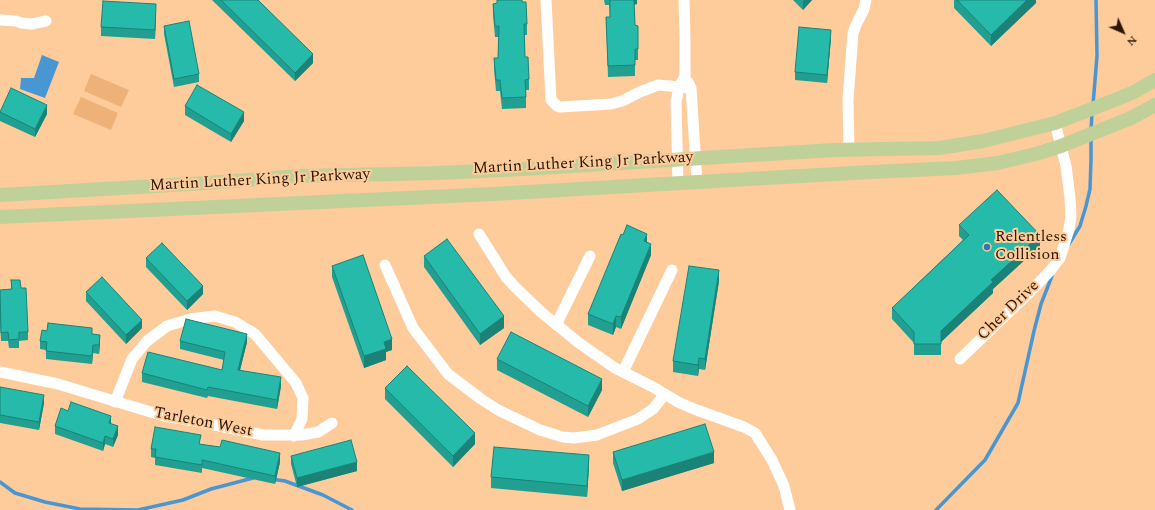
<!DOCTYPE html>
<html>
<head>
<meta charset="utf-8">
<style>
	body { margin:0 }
	#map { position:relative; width:1155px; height:510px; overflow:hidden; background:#fecb9b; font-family:Spectral,serif }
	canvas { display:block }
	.north { position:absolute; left:1103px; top:12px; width:40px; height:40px; -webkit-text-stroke:3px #fecb9b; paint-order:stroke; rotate:135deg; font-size:11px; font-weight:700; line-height:16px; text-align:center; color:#2a1705 }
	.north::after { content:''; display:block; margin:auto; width:14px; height:18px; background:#2a1705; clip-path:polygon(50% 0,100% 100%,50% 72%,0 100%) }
</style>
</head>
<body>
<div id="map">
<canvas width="1155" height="510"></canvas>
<div class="north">N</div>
</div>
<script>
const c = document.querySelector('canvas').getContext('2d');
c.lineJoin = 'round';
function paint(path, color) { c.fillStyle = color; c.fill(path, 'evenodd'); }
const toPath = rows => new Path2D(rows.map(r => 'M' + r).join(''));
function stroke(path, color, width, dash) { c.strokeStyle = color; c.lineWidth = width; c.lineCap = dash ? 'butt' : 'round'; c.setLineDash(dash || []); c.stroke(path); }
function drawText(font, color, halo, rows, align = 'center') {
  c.font = font + ' Spectral,serif'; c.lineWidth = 4; c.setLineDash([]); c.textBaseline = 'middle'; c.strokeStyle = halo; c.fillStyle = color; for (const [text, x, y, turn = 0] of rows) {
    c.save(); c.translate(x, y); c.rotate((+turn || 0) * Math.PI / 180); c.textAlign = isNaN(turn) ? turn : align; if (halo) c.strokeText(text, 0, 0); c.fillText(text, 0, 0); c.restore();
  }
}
const green = toPath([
	[91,74,129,90,121,107,84,91],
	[81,97,118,113,111,130,73,114]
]);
const water = toPath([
	[42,55,59,62,45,98,20,89,21,78,34,78]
]);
const stream = toPath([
	[1093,105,1097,56,1096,0],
	[1091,131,1092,113],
	[1069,244,1080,226,1086,206,1090,189,1091,159,1091,137],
	[271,479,285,481,323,495,352,510],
	[0,482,15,493,45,502,80,509,138,510,183,500,211,489,253,478],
	[936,510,985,460,1018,403,1034,331,1041,304,1052,276]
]);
const minor = toPath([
	[546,0,551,100,557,106,560,107,611,104,622,101,640,92,658,85,691,88],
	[0,20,16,21,21,23,31,24,46,21],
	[688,82,691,88,697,182],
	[849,150,848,100,853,33,856,25,864,9,866,0],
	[678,183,676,102,679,87,685,76,685,40,684,0],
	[479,234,506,277,515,287,541,312,579,343,615,368,653,387,678,402,694,409,744,427,755,433,772,460,784,486,790,510],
	[385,265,413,328,448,374,481,399,498,410,540,430,563,437,574,438,597,435,638,419,653,409,665,394],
	[556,325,590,256],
	[960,359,1030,292,1050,271,1060,258,1069,229,1071,216,1070,198,1066,166,1055,123],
	[0,372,58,384,164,416,195,421,263,435,302,435,318,432,332,423],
	[623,372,672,270],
	[115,402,132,359,147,341,167,326,190,319,215,316,235,322,255,334,296,383,303,398,302,419,294,436]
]);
const major = toPath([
	[0,195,207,183,298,176,438,173,523,169,834,150,939,148,983,141,1055,123,1102,105,1132,93,1155,80],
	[0,217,493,194,852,173,956,168,998,163,1039,153,1061,146,1131,118,1155,105]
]);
const wall = toPath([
	[212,0,258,0,313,63,295,81],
	[604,0,637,0,637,4,634,4,635,25,638,49,638,60,635,60,635,76,608,77,606,17,610,17,609,5,605,5],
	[793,0,812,0,803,10],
	[954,0,1036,0,1036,3,991,46,954,8],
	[522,2,527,24,527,35,524,35,525,57,529,79,529,90,526,90,526,108,502,109,500,91,496,91,494,69,494,58,498,58,499,37,495,37,493,15,493,4],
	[156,13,155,39,101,36,101,27],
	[164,26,199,74,199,82,174,87,164,34],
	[831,38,827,83,795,80,795,72],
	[185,106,244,121,231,142,185,115],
	[0,112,47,114,35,137,0,121],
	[959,225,1040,246,993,289,993,293,941,342,941,355,914,355,914,343,892,319,892,308,963,240,959,236],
	[647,242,651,255,621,329,616,327,613,335,588,325,588,314],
	[424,256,504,328,480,345,424,267],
	[146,258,203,294,187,310,146,267],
	[332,266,392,350,386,352,386,360,364,368,332,277],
	[11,280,21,288,28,332,28,340,19,341,19,348,9,348,8,341,1,341,0,323,0,290,11,289],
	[719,281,705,370,699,369,698,376,673,372,673,361],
	[86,292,142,328,126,344,86,301],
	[92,334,100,343,99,354,93,353,92,364,46,359,46,350,40,349,40,341],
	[180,341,247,342,240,370,281,386,277,409,208,396,207,398,142,382,142,373,222,370,224,360,180,349],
	[497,359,602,390,588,417,497,370],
	[0,387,44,403,39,430,0,423],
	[385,388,475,444,453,467,385,399],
	[68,411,111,424,118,435,113,447,105,444,103,451,55,434,55,426],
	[201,444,280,462,275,484,202,468,202,473,155,465,155,458,151,457,151,449],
	[613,452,714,463,622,491,613,463],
	[291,456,357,471,297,487,291,464],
	[589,466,587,497,491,488,491,477]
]);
const shadedWall = toPath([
	[634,0,637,0,637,4,634,5],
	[804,0,812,0,803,10,803,1],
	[1027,0,1036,0,1036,3,991,46,991,35],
	[156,4,156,13,155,39,155,30],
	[831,30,831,38,827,83,827,75],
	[313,54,313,63,295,81,295,73],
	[47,105,47,114,35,137,35,129],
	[244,112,244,121,231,142,231,134],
	[647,234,647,245,644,241],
	[1040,235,1040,246,993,289,993,293,941,342,941,355,941,331,991,280],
	[651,244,651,255,621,329,621,317],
	[719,270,719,281,705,370,705,359],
	[203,286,203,294,187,310,187,301],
	[504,316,504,328,480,345,480,334],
	[616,316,616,327,613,335,613,324],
	[142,320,142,328,126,344,126,335],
	[247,334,247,342,238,378,238,370],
	[100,335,100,343,99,354,99,345],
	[392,339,392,350,386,352,386,360,364,368,364,356,384,342],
	[93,345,93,353,92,364,92,356],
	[699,358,699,369,698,376,698,365],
	[281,377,281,386,277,409,277,400],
	[602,379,602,390,588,417,588,406],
	[44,395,44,403,39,430,39,422],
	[111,416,111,425,109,423],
	[118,426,118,435,113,447,113,439],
	[475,433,475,444,453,467,453,456],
	[105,436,105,444,103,451,103,443],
	[714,452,714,463,622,491,622,480],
	[280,453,280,462,275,484,275,476],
	[589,455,589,466,587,497,587,486],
	[357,462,357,471,297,487,297,478]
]);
const building = toPath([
	[221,0,258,0,313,54,295,73,221,0],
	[497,0,522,0,522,2,526,2,527,24,524,24,525,57,528,57,529,79,525,80,526,97,502,98,500,80,496,80,494,58,498,58,499,26,495,26,493,4,497,3,497,0],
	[610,0,634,0,635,25,638,26,638,49,635,49,635,65,608,66,606,17,610,17,610,0],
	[957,0,1027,0,991,35,957,0],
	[103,1,156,4,155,30,101,27,103,1],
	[189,21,199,74,174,79,164,26,189,21],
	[799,27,831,30,827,75,795,72,799,27],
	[197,85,244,112,231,134,185,106,197,85],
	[11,88,47,105,35,129,0,112,11,88],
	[997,190,1040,235,991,280,993,282,941,331,941,344,914,344,914,332,892,308,969,235,959,225,997,190],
	[627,225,647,234,644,241,651,244,621,317,616,316,613,324,588,314,621,234,623,235,627,225],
	[447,239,504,316,480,334,424,256,447,239],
	[162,243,203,286,187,301,146,258,162,243],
	[363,255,392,339,384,342,386,349,364,356,332,266,363,255],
	[689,266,719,270,705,359,699,358,698,365,673,361,689,266],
	[102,277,142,320,126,335,86,292,102,277],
	[11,280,20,280,21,288,26,288,28,332,19,332,19,339,9,340,8,332,1,333,0,290,12,289,11,280],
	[186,319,247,334,238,370,281,377,277,400,208,387,207,390,142,373,148,352,222,370,225,352,180,341,186,319],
	[48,323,92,328,92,334,100,335,99,345,93,345,92,356,46,351,47,342,40,341,42,330,47,331,48,323],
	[511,332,602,379,588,406,497,359,511,332],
	[407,366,475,433,453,456,385,388,407,366],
	[0,387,44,395,39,422,0,415,0,387],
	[71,402,111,416,109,423,118,426,113,439,105,436,103,443,55,426,61,408,68,411,71,402],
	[705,424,714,452,622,480,613,452,705,424],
	[155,427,201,435,199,444,220,447,222,440,280,453,275,476,202,460,202,465,155,457,156,449,151,449,155,427],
	[351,440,357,462,297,478,291,456,351,440],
	[494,447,589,455,587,486,491,477,494,447]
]);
const markers = [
	[987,247,4,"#3077ab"]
];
const streetNames = [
	["Martin Luther King Jr Parkway",583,164,-3],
	["Martin Luther King Jr Parkway",260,181,-3],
	["Cher Drive",1009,311,-44],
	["Tarleton West",203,423,11]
];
const poiNames = [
	["Relentless",995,238],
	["Collision",995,256]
];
paint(green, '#eeb177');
paint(water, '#4897d3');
stroke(stream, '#4897d3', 3.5);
stroke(minor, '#fff', 11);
stroke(major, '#bfd199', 14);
paint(wall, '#21a092');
paint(shadedWall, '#1b8277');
paint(building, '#26baaa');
stroke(building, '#1b8277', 1);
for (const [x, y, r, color] of markers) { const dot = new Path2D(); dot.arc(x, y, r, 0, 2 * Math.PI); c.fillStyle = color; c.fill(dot); stroke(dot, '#fecb9b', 1.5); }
drawText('16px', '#2a1705', '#fecb9b', streetNames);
drawText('16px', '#2a1705', '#fecb9b', poiNames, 'left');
</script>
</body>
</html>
